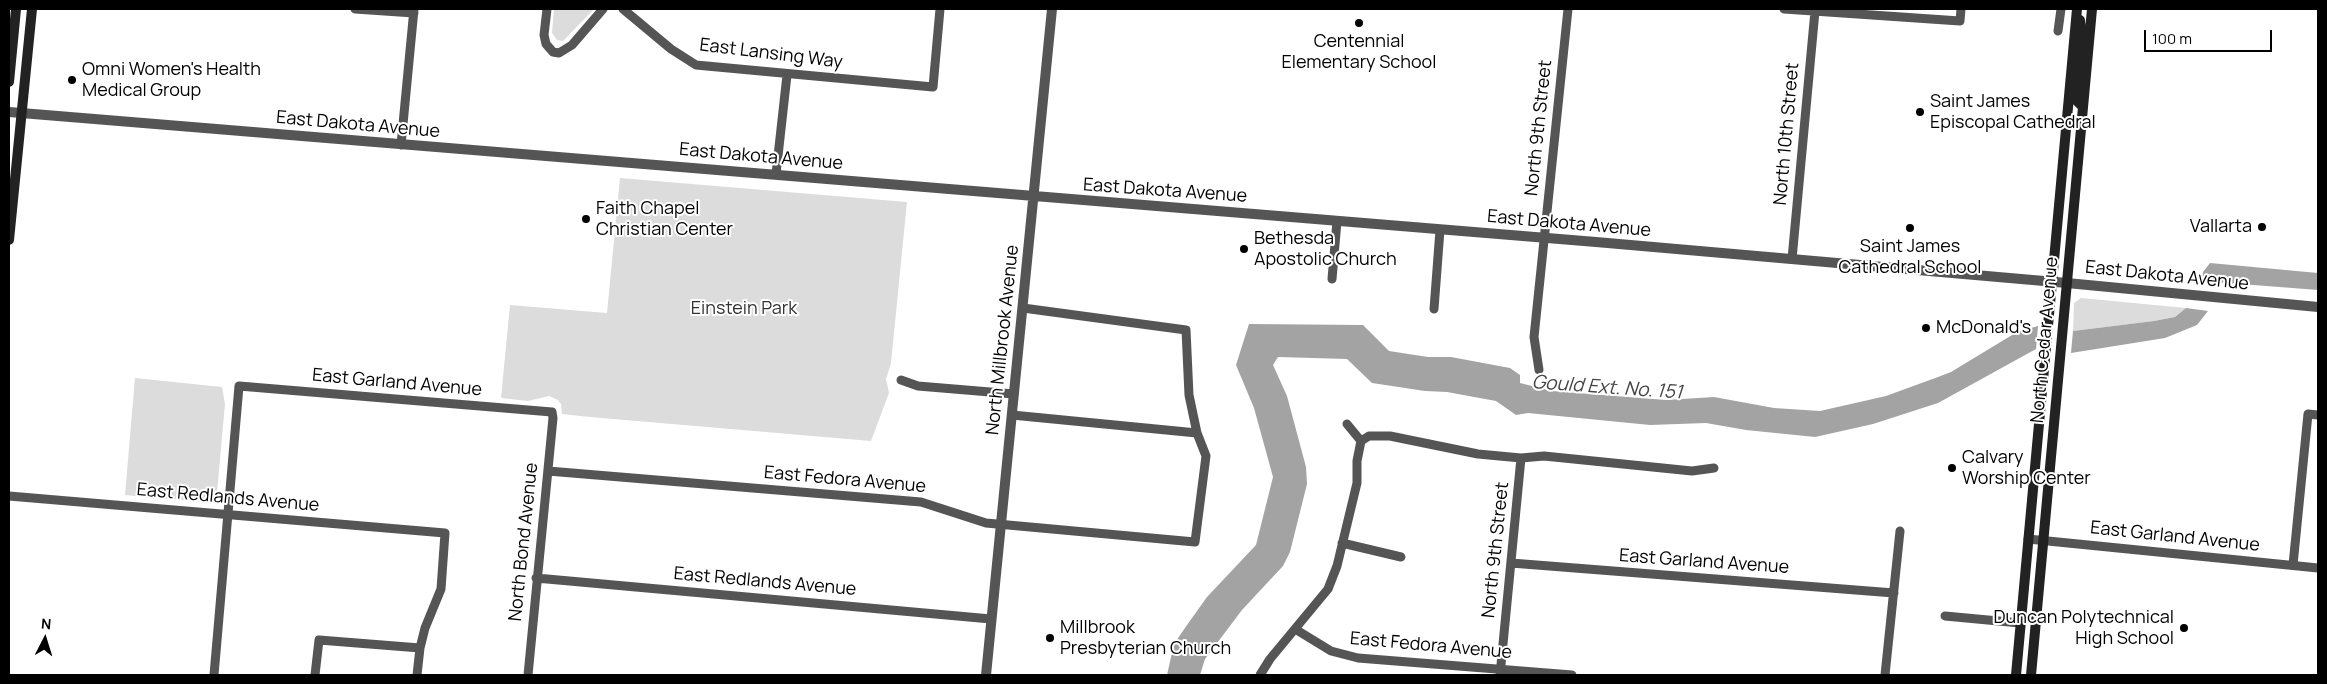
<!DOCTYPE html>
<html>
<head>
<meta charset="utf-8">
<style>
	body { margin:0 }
	#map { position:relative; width:2327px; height:684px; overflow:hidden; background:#fff; font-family:Manrope,sans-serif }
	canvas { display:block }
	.frame { position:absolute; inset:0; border:10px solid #000; pointer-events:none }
	.north { position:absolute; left:20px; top:614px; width:50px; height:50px; -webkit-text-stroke:4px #fff; paint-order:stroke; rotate:5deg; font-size:14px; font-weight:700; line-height:20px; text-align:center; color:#000 }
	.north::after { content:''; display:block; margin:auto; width:18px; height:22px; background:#000; clip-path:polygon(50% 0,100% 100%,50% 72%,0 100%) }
	.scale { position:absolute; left:2144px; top:30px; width:128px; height:22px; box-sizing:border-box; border:2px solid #000; border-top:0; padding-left:6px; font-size:15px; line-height:18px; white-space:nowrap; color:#000; -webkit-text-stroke:4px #fff; paint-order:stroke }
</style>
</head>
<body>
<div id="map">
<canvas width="2327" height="684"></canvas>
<div class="frame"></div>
<div class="north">N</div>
<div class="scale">100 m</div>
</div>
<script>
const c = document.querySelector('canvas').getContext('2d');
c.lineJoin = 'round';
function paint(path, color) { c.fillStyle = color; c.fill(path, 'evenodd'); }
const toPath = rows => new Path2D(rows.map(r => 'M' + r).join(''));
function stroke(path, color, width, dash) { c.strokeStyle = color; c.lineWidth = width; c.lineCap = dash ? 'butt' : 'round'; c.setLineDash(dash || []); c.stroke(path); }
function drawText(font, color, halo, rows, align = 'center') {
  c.font = font + ' Manrope,sans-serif'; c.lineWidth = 4; c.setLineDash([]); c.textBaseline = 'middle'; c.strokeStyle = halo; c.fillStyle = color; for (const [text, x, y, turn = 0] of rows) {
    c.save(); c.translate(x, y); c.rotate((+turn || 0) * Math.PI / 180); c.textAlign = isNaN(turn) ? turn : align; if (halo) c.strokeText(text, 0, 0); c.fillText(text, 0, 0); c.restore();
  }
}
const green = toPath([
	[554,9,594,9,563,41,557,40,552,33],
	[620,178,907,202,891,363,886,379,889,393,871,441,590,417,562,414,561,404,558,400,549,396,528,401,501,398,510,305,607,313],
	[2081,298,2186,308,2175,317,2154,321,2073,331,2074,303],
	[135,378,222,387,225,404,216,503,125,495]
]);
const water = toPath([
	[2210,263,2318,273,2318,290,2202,281,2203,272],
	[2186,308,2208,311,2197,325,2165,338,2071,353,2073,331,2154,321,2175,317],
	[1249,324,1363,325,1389,351,1428,357,1451,357,1510,368,1520,375,1520,383,1552,391,1666,400,1714,397,1774,408,1820,411,1886,396,1938,377,1951,372,2017,332,2038,326,2036,349,1938,403,1873,424,1815,437,1746,430,1706,423,1650,425,1528,413,1516,415,1496,401,1447,392,1425,391,1372,383,1347,359,1278,357,1273,365,1287,396,1306,467,1307,484,1290,552,1283,566,1242,610,1205,659,1200,675,1167,675,1174,644,1187,625,1207,597,1256,545,1273,477,1254,408,1236,365]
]);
const minor = toPath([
	[355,9,414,13],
	[547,9,544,35,546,44,553,52,559,53,572,45,603,9],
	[623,9,671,49,696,65,933,87,940,9],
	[1784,9,1960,21,1961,9],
	[2058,31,2061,9],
	[401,145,414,9],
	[776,174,787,75],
	[1792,259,1815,11],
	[1332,279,1337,221],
	[1434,309,1440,230],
	[1539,370,1534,337,1568,9],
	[901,380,918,386,1014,394],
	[1012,415,1197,433],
	[1347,424,1361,441],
	[1361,441,1369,436,1390,436,1478,454,1521,458,1544,456,1692,471,1714,468],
	[548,471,921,502,986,523,1195,542,1206,456,1197,433,1189,395,1186,330,1023,308],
	[9,496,445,533,441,589,425,628,420,648,417,675],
	[2028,539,2318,568],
	[1342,543,1401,557],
	[1511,563,1894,593],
	[2293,565,2308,414,2318,415],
	[536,578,991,619],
	[1945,616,2020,623],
	[1295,629,1331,651,1358,658,1572,675],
	[214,675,239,386,552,412,553,418,528,675],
	[315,675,319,640,420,648],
	[1260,675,1270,659,1328,589,1337,566,1357,483,1357,461,1361,441],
	[1500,675,1521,458],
	[1885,675,1900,531]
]);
const tertiary = toPath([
	[9,112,1596,242,2067,283,2318,307],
	[986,675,1052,9]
]);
const secondary = toPath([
	[2080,20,2082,40,2076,95,2077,101,2083,107],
	[9,82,16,9],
	[9,240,32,9],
	[2016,675,2077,9],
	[2031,675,2092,9]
]);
const markers = [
	[1359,23,5,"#000"],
	[72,80,5,"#000"],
	[1920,112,5,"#000"],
	[586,219,5,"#000"],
	[2262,227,5,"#000"],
	[1910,228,5,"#000"],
	[1244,249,5,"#000"],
	[1926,328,5,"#000"],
	[1952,468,5,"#000"],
	[2184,628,5,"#000"],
	[1050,638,5,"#000"]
];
const poiNames = [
	["Centennial",1359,42,"center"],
	["Elementary School",1359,63,"center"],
	["Omni Women's Health",82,70],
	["Medical Group",82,91],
	["Saint James",1930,102],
	["Episcopal Cathedral",1930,123],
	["Faith Chapel",596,209],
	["Christian Center",596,230],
	["Vallarta",2252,227,"right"],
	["Bethesda",1254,239],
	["Apostolic Church",1254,260],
	["Saint James",1910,247,"center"],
	["Cathedral School",1910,268,"center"],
	["McDonald's",1936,328],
	["Calvary",1962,458],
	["Worship Center",1962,479],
	["Duncan Polytechnical",2174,618,"right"],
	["High School",2174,639,"right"],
	["Millbrook",1060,628],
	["Presbyterian Church",1060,649]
];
const streetNames = [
	["East Lansing Way",771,54,7],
	["East Dakota Avenue",358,125,5],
	["North 9th Street",1539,128,-84],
	["North 10th Street",1787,134,-85],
	["East Dakota Avenue",761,157,5],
	["East Dakota Avenue",1165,191,4],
	["East Dakota Avenue",1569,224,5],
	["East Dakota Avenue",2167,276,6],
	["North Millbrook Avenue",1003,340,-84],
	["North Cedar Avenue",2045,340,-85],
	["East Garland Avenue",397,383,5],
	["East Fedora Avenue",845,480,5],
	["East Redlands Avenue",228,498,5],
	["East Garland Avenue",2175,537,6],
	["North Bond Avenue",524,542,-84],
	["North 9th Street",1496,550,-84],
	["East Garland Avenue",1704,562,4],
	["East Redlands Avenue",765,582,5],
	["East Fedora Avenue",1431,646,5]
];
const parkNames = [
	["Einstein Park",744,309]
];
const waterNames = [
	["Gould Ext. No. 151",1607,388,4]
];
paint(green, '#dcdcdc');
paint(water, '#a3a3a3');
stroke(minor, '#555', 9);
stroke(tertiary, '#555', 10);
stroke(secondary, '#222', 10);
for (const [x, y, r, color] of markers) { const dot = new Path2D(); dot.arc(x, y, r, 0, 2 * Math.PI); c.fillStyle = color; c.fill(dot); stroke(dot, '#fff', 2); }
drawText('18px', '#000', '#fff', poiNames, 'left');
drawText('18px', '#000', '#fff', streetNames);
drawText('18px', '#333', '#fff', parkNames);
drawText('italic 19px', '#444', '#fff', waterNames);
</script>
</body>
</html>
